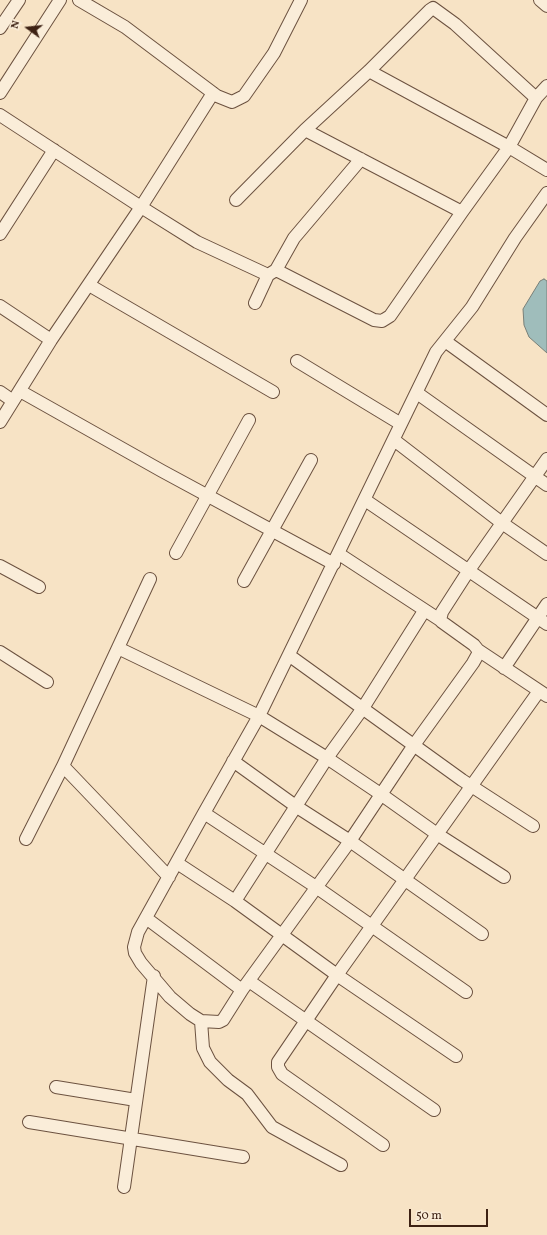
<!DOCTYPE html>
<html>
<head>
<meta charset="utf-8">
<style>
	body { margin:0 }
	#map { position:relative; width:547px; height:1235px; overflow:hidden; background:#f7e3c5; font-family:Vollkorn,serif }
	canvas { display:block }
	.north { position:absolute; left:8px; top:8px; width:40px; height:40px; -webkit-text-stroke:3px #faedd9; paint-order:stroke; rotate:285deg; font-size:11px; font-weight:700; line-height:16px; text-align:center; color:#3d2113 }
	.north::after { content:''; display:block; margin:auto; width:14px; height:18px; background:#3d2113; clip-path:polygon(50% 0,100% 100%,50% 72%,0 100%) }
	.scale { position:absolute; left:409px; top:1209px; width:79px; height:18px; box-sizing:border-box; border:2px solid #3d2113; border-top:0; padding-left:5px; font-size:12px; line-height:14px; white-space:nowrap; color:#3d2113; -webkit-text-stroke:3px #faedd9; paint-order:stroke }
</style>
</head>
<body>
<div id="map">
<canvas width="547" height="1235"></canvas>
<div class="north">N</div>
<div class="scale">50 m</div>
</div>
<script>
const c = document.querySelector('canvas').getContext('2d');
c.lineJoin = 'round';
function paint(path, color) { c.fillStyle = color; c.fill(path, 'evenodd'); }
const toPath = rows => new Path2D(rows.map(r => 'M' + r).join(''));
function stroke(path, color, width, dash) { c.strokeStyle = color; c.lineWidth = width; c.lineCap = dash ? 'butt' : 'round'; c.setLineDash(dash || []); c.stroke(path); }
const water = toPath([
	[544,279,547,281,547,353,529,337,524,325,523,309,540,281,544,279]
]);
const minor = toPath([
	[79,0,125,27,217,96,232,102,244,96,274,53,301,0],
	[540,0,547,6],
	[0,28,19,0],
	[369,71,509,147,547,170],
	[0,93,60,0],
	[0,115,141,207,197,242,268,275,276,270,294,238,361,159],
	[305,130,462,212],
	[547,193,515,238,472,307,436,352,259,716,204,813,138,932,134,947,135,953,141,963,170,997,190,1014,201,1021,219,1022,223,1020,242,990,350,841,414,745,473,663,478,654,478,650,474,645,442,622,440,620,442,612,469,570,547,459],
	[236,200,305,130,369,71,430,10,433,8,455,24,536,98],
	[0,234,54,150],
	[276,270,374,320,382,321,390,316,462,212,509,147,536,98,547,86],
	[89,285,273,392],
	[255,303,268,275],
	[0,306,51,340],
	[445,341,547,415],
	[297,361,401,424],
	[20,391,162,471,334,564],
	[0,392,13,401],
	[417,393,547,485],
	[0,422,51,340,141,207,213,93],
	[394,440,502,523,547,554],
	[365,500,547,624],
	[176,553,249,420],
	[339,554,440,620],
	[0,566,39,587],
	[150,579,63,766,169,877],
	[244,581,311,460],
	[118,648,259,716,327,758,382,795,437,834,504,877],
	[478,650,547,696],
	[0,652,47,682],
	[290,656,462,780,533,826],
	[504,668,547,604],
	[233,761,297,807,350,841,482,934],
	[204,813,316,887,466,992],
	[26,839,63,766],
	[177,863,235,901,337,975,456,1056],
	[235,901,327,758,363,708,424,611],
	[146,918,242,990],
	[249,981,434,1110],
	[201,1021,203,1048,210,1062,228,1080,247,1094,272,1127,341,1165],
	[56,1087,136,1100],
	[29,1122,243,1157],
	[383,1145,282,1074,278,1067,278,1062,337,975,539,691],
	[124,1187,154,976]
]);
paint(water, '#9fbdbb');
stroke(water, '#787f78', 1);
stroke(minor, '#6c5240', 14);
stroke(minor, '#faedd9', 12);
</script>
</body>
</html>
